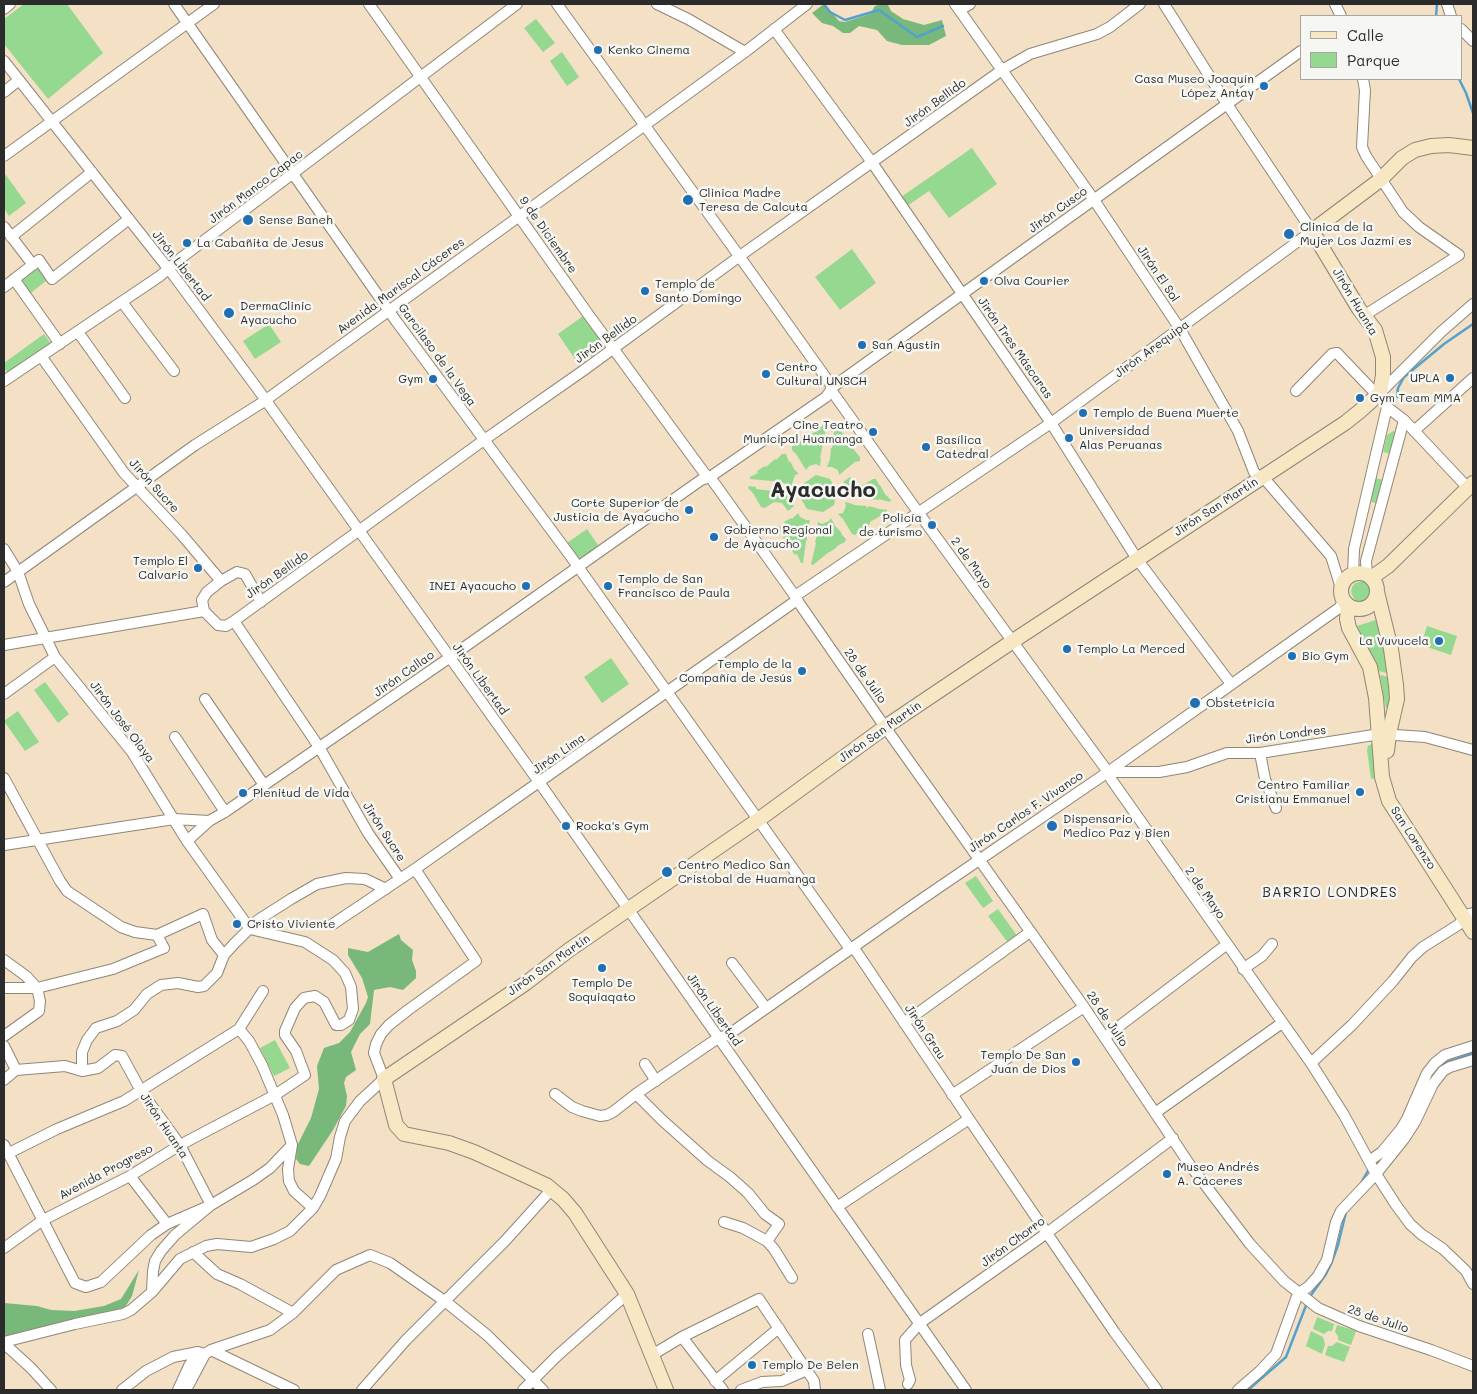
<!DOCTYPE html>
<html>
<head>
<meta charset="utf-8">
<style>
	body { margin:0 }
	#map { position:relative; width:1477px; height:1394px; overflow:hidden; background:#f3e0c5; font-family:Mali,sans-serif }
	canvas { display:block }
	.frame { position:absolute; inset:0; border:5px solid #2b2b2b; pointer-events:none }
	.legend { position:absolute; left:1300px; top:15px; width:162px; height:65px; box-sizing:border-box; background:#f6f6f2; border:1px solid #a5a5a2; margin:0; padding:6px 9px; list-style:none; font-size:15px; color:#2b2b2b }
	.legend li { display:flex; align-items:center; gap:10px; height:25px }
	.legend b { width:25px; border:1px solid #a5a5a2 }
</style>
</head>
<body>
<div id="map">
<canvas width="1477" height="1394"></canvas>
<div class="frame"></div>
<ul class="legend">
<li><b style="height:6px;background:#f7e8c3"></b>Calle</li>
<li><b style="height:14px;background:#95d890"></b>Parque</li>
</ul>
</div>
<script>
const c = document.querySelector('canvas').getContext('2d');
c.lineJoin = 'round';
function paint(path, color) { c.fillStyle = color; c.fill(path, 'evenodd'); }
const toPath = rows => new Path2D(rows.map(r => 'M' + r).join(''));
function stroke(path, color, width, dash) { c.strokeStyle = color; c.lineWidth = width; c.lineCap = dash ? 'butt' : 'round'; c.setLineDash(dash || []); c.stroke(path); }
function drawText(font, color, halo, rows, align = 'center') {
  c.font = font + ' Mali,sans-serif'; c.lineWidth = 5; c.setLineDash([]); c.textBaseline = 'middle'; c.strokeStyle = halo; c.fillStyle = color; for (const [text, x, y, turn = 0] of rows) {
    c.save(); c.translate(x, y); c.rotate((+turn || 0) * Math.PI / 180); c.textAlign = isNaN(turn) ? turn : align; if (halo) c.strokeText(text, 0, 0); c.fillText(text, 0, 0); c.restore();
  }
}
const green = toPath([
	[24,4,67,4,103,53,48,99,4,44,4,19],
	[536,19,555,43,543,52,524,28],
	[562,52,579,77,567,86,550,61],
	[972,148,997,184,949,218,929,191,907,206,901,197],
	[6,175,26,203,9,216,4,208,4,176],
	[852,249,876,283,840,310,815,277],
	[38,262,50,278,28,295,16,279],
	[583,316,605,346,579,365,558,334],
	[269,324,281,342,255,359,243,341],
	[44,334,52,345,10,376,4,368,4,363],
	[825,423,827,424,820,458,821,459,820,466,816,464,809,466,806,470,796,454,792,450,792,446,799,444,799,442,818,430],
	[837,424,849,444,860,457,860,461,855,462,839,475,838,470,832,467,827,467,830,459,831,448,832,448,835,425],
	[1393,431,1396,432,1392,454,1383,452,1387,435],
	[782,454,786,454,789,462,790,461,794,469,799,474,795,475,792,484,793,486,783,483,781,484,772,481,750,479,750,477,758,473,757,471,765,466,766,467,775,459,776,460],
	[816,475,830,479,837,491,834,505,823,512,807,509,800,497,803,484],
	[850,477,855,483,863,485,873,479,876,479,879,485,880,485,885,494,891,500,890,502,879,499,879,500,870,499,869,497,846,495,849,491,847,485,843,482],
	[1376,478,1383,480,1378,504,1369,501],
	[749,486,756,487,756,489,791,493,789,498,790,502,794,506,788,511,782,503,774,502,765,508,761,507,753,493,748,488],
	[845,502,853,504,854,505,866,506,867,508,869,506,879,509,887,510,887,512,870,522,870,524,863,529,862,528,855,535,852,534,843,519,838,514,843,513,846,506],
	[798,513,800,517,806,520,810,520,807,531,807,540,806,541,803,563,801,563,797,554,795,555,783,538,784,537,778,530,778,527,785,524,784,522,791,518,792,519],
	[831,518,835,526,841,532,842,535,846,539,845,542,837,546,837,547,830,552,829,552,813,565,811,564,816,543,815,542,818,531,817,530,818,522,822,524,829,521],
	[587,529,600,548,578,564,564,545],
	[1363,581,1370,584,1372,589,1370,598,1366,602,1361,603,1354,599,1351,592,1352,587,1355,583],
	[1382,618,1394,675,1379,671,1357,626],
	[1427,626,1457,636,1451,655,1421,645],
	[611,658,629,684,602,703,584,677],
	[1380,675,1394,678,1389,709,1386,708,1385,704],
	[45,682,69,714,58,723,34,690],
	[18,711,39,742,25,751,4,721],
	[1373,743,1375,744,1379,777,1371,779,1367,750,1368,746],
	[976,876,993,901,983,908,965,883],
	[998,909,1018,937,1009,944,988,916],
	[275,1040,290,1068,274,1076,260,1048],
	[1317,1317,1334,1324,1332,1331,1328,1331,1324,1334,1313,1329],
	[1337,1325,1356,1331,1351,1345,1338,1340,1338,1336,1335,1332],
	[1311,1331,1323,1337,1325,1344,1322,1354,1306,1346],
	[1337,1342,1350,1347,1344,1362,1325,1355,1328,1346,1332,1346]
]);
const forest = toPath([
	[824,4,839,21,845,22,870,14,875,6,882,4,888,5,891,11,903,19,924,25,942,20,946,36,929,45,902,45,887,41,877,30,859,26,850,33,843,33,833,26,822,23,812,13],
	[399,934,401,940,413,950,412,960,416,971,416,978,403,990,390,987,374,990,370,1024,360,1034,351,1052,356,1070,346,1077,344,1083,347,1096,346,1106,333,1130,309,1166,300,1164,296,1159,297,1146,311,1118,319,1089,317,1066,324,1048,339,1043,350,1032,366,1003,368,997,362,978,348,955,348,948,368,952],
	[139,1270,132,1296,121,1314,50,1329,10,1335,4,1339,4,1303,37,1306,51,1310,74,1311,104,1306,121,1299]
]);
const stream = toPath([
	[824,4,830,12,845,20,879,10,917,37,943,26],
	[1436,16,1437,4],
	[1459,79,1466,93,1473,113],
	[1397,397,1398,388,1404,377,1444,344,1473,324],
	[1429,1080,1435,1070,1445,1063,1473,1053],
	[1361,1183,1369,1169],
	[1309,1298,1326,1274,1331,1264,1338,1245,1346,1212],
	[1248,1390,1286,1357,1307,1303]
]);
const street = toPath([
	[174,4,396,321,569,554,848,946,856,951,969,1119,1115,1333,1157,1390],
	[369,4,588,314,705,474,710,477,795,596,799,603,885,727,1084,1007,1190,1165,1250,1244,1284,1281,1318,1308,1359,1326,1431,1350,1473,1366],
	[557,4,742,260,831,385,831,390,918,512,1108,772,1111,779,1311,1063,1344,1115,1376,1174,1396,1205,1410,1224,1421,1234,1443,1249,1466,1271,1473,1284],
	[657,4,688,19,745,52],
	[955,4,1092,197,1180,329,1238,431,1254,472,1257,475,1263,477,1331,556,1341,588],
	[1335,4,1341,16],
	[1447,4,1451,16],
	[4,9,10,4],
	[960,10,970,4],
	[774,29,871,161,1051,423,1137,559,1231,684],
	[1461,29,1473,41],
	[4,61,174,276,257,388,539,782,966,1390],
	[1363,79,1365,90,1362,147,1366,156,1403,212,1419,227,1459,255,1365,315],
	[4,92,19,80],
	[4,156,214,4],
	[4,227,33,265],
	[11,237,92,172],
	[14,279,60,344],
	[4,287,39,260,52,279,129,219],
	[122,302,174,371],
	[78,332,125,398],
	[41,356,124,473,182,535,221,581],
	[4,381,160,276,181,258,517,4],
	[1296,391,1332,354,1337,353,1377,395],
	[1414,431,1473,378],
	[1468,488,1404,420,1387,407,1380,393,1441,332,1473,304],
	[4,549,18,572,29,604,55,657,132,752,187,841,250,929],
	[1353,574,1354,549,1387,407],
	[1367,574,1366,561,1404,420],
	[4,582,195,445,263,402,641,128,745,52,807,4],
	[795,596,1051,423,1312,231,1227,104,1164,4],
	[261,602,245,574,237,572,221,581,207,592,202,600,204,611,218,625,226,626,234,621,484,440,584,370,744,253,1002,70,1030,54,1097,34,1110,27,1140,4],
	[234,621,319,747,368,833,400,879],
	[4,645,204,611],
	[4,694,55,657],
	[205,699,264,785],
	[175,737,225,812],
	[1260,753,1265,779,1276,808],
	[1108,772,1159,772,1187,767,1227,753,1260,753,1380,734,1425,737,1473,750],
	[4,778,60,881,67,891,121,927,135,932,157,935],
	[187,841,209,821,225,812,449,658,701,480,710,477,826,397,834,386,1301,51],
	[4,845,174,819,209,821],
	[333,924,415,869,539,782,797,600],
	[157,935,203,914,212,940,224,955],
	[4,960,26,976,37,988,40,1001,39,1011,4,1036],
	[732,963,766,1008],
	[1243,969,1262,956,1272,944],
	[4,988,37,988,113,969,164,948,157,935],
	[904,1023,1030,932],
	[239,1029,249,1041,262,1065,283,1115,292,1145,288,1169,289,1181,294,1191,313,1208],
	[1105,1037,1226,945],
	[4,1046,16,1070],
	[1311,1063,1352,1025,1393,981,1412,957,1423,947,1458,925,1469,914,1473,913],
	[645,1064,656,1081],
	[82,1071,82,1052,87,1040,96,1028,117,1021,134,1010,147,994,161,985,178,983,198,987,204,986,217,973,224,955,234,944,258,920,291,899,317,884,346,878,365,879,386,889],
	[4,1080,16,1070,65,1066,82,1071,98,1068,115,1055,122,1056,141,1091,180,1145,211,1205,175,1235,161,1251,155,1261,153,1271,152,1292],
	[555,1094,572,1107,582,1111,600,1116,607,1115,613,1112,636,1094,718,1038,728,1035,919,901,1108,772,1339,608,1344,601],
	[636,1094,662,1120,708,1161,730,1177,748,1193,765,1214,779,1224,767,1241],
	[952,1095,1084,1007],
	[1155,1113,1282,1023],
	[4,1145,75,1283,86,1287,101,1282,151,1235,167,1224,211,1205,253,1180,270,1168,292,1145],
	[9,1153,57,1129,124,1101,239,1029,263,991],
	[1369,1161,1382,1152,1401,1129,1407,1119,1427,1073,1435,1063,1445,1055,1473,1046],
	[130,1176,167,1224],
	[837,1207,969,1119],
	[724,1222,743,1228,767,1241,774,1249,792,1278],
	[4,1248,43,1220,130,1176,180,1145,275,1095,305,1075,296,1051,285,1035,285,1031,295,1008,304,998,315,996,324,1002,336,1025,341,1025,349,1020,353,1009,351,987,345,973,333,960,305,942,250,929],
	[193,1252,217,1274,240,1284,293,1313],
	[868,1334,880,1390],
	[682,1337,723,1390],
	[4,1342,75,1324,123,1314,131,1310,152,1292,180,1259,206,1246,217,1244,251,1247,274,1239,290,1231,313,1208,320,1196,336,1159,340,1137,345,1121,360,1101,384,1079,374,1053,376,1044,381,1034,389,1025,408,1010,476,961,415,869],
	[4,1345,9,1348,31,1368,51,1390],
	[211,1350,294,1390],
	[652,1355,682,1337,759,1299,814,1381,815,1390],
	[715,1381,779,1328],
	[908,1384,910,1380,906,1365,905,1340,920,1323,1047,1233,1173,1138],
	[122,1390,146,1371,173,1357,198,1352,205,1354,211,1350,270,1330,293,1313,336,1270,370,1255,390,1263,446,1302,487,1335,543,1390],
	[178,1390,189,1366,198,1352],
	[186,1390,205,1354],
	[362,1390,406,1340,505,1241,551,1190],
	[523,1390,557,1356,627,1294],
	[741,1390,762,1382,782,1381,807,1370],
	[1238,1390,1260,1371,1276,1354,1296,1299,1299,1293,1308,1287,1318,1276,1327,1260,1336,1222,1341,1211,1376,1174,1404,1139,1415,1122,1433,1084,1443,1071,1450,1067,1473,1060]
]);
const secondary = toPath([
	'1341 591a18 18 0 1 1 36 0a18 18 0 1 1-36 0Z',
	[1371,578,1388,566,1473,483],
	[1377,592,1391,649,1396,685,1397,699,1389,734,1387,751],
	[1348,605,1347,619,1349,628,1370,667,1376,698,1382,777,1389,801,1473,932],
	[666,1390,627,1294,575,1213,563,1199,546,1185,474,1152,449,1143,404,1134,396,1125,384,1079,526,983,569,950,758,820,888,725,1013,641,1345,423,1360,411,1380,393,1383,375,1383,357,1375,330,1359,309,1312,231,1380,180,1402,158,1415,150,1431,146,1449,145,1473,148]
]);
const markers = [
	[598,50,5,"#1f6fb2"],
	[1264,86,5,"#1f6fb2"],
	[688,200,6,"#1f6fb2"],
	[248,220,6,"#1f6fb2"],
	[1289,234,6,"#1f6fb2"],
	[187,243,5,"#1f6fb2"],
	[984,281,5,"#1f6fb2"],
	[645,291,5,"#1f6fb2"],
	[229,313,6,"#1f6fb2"],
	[862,345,5,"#1f6fb2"],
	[766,374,5,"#1f6fb2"],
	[1450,378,5,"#1f6fb2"],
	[433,379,5,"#1f6fb2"],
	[1360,398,5,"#1f6fb2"],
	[1083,413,5,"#1f6fb2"],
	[873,432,5,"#1f6fb2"],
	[1069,438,5,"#1f6fb2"],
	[926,447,5,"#1f6fb2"],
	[689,510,5,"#1f6fb2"],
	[932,525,5,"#1f6fb2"],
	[714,537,5,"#1f6fb2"],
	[198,568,5,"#1f6fb2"],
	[526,586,5,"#1f6fb2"],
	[608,586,5,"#1f6fb2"],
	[1439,641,5,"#1f6fb2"],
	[1067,649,5,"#1f6fb2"],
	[1292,656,5,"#1f6fb2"],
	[802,671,5,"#1f6fb2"],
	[1195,703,6,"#1f6fb2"],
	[1360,792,5,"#1f6fb2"],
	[243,793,5,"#1f6fb2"],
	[566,826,5,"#1f6fb2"],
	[1052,826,6,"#1f6fb2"],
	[667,872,6,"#1f6fb2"],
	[237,924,5,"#1f6fb2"],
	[602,968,5,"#1f6fb2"],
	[1076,1062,5,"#1f6fb2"],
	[1167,1174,5,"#1f6fb2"],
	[752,1365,5,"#1f6fb2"]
];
const poiNames = [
	["Kenko Cinema",608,50],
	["Casa Museo Joaquín",1254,79,"right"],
	["López Antay",1254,93,"right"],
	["Clinica Madre",699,193],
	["Teresa de Calcuta",699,207],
	["Sense Baneh",259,220],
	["Clinica de la",1300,227],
	["Mujer Los Jazmi es",1300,241],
	["La Cabañita de Jesus",197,243],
	["Olva Courier",994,281],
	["Templo de",655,284],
	["Santo Domingo",655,298],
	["DermaClinic",240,306],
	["Ayacucho",240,320],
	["San Agustin",872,345],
	["Centro",776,367],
	["Cultural UNSCH",776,381],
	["UPLA",1440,378,"right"],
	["Gym",423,379,"right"],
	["Gym Team MMA",1370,398],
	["Templo de Buena Muerte",1093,413],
	["Cine Teatro",863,425,"right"],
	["Municipal Huamanga",863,439,"right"],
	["Universidad",1079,431],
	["Alas Peruanas",1079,445],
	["Basílica",936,440],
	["Catedral",936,454],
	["Corte Superior de",679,503,"right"],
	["Justicia de Ayacucho",679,517,"right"],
	["Policía",922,518,"right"],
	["de turismo",922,532,"right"],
	["Gobierno Regional",724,530],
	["de Ayacucho",724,544],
	["Templo El",188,561,"right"],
	["Calvario",188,575,"right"],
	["Templo de San",618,579],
	["Francisco de Paula",618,593],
	["INEI Ayacucho",516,586,"right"],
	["La Vuvucela",1429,641,"right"],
	["Templo La Merced",1077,649],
	["Bio Gym",1302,656],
	["Templo de la",792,664,"right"],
	["Compañía de Jesús",792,678,"right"],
	["Obstetricia",1206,703],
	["Centro Familiar",1350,785,"right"],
	["Cristianu Emmanuel",1350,799,"right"],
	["Plenitud de Vida",253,793],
	["Dispensario",1063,819],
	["Medico Paz y Bien",1063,833],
	["Rocka's Gym",576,826],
	["Centro Medico San",678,865],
	["Cristobal de Huamanga",678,879],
	["Cristo Viviente",247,924],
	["Templo De",602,983,"center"],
	["Soquiaqato",602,997,"center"],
	["Templo De San",1066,1055,"right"],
	["Juan de Dios",1066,1069,"right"],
	["Museo Andrés",1177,1167],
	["A. Cáceres",1177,1181],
	["Templo De Belen",762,1365]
];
const streetNames = [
	["Jirón Bellido",935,103,-36],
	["Jirón Manco Capac",256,187,-37],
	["Jirón Cusco",1058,210,-36],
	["9 de Diciembre",548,235,55],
	["Jirón Libertad",181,266,52],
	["Jirón El Sol",1158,274,56],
	["Avenida Mariscal Cáceres",401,286,-36],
	["Jirón Huanta",1355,302,59],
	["Jirón Bellido",606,339,-36],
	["Jirón Tres Máscaras",1015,348,55],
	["Jirón Arequipa",1152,349,-36],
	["Garcilaso de la Vega",437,355,54],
	["Jirón Sucre",154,486,48],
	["Jirón San Martín",1216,507,-33],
	["2 de Mayo",971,563,54],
	["Jirón Bellido",277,575,-35],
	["Jirón Callao",404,674,-35],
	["28 de Julio",865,676,55],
	["Jirón Libertad",480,679,54],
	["Jirón José Olaya",122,722,53],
	["Jirón San Martín",880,732,-35],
	["Jirón Londres",1286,735,-7],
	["Jirón Lima",559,754,-35],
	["Jirón Carlos F. Vivanco",1026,812,-34],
	["Jirón Sucre",384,832,57],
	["San Lorenzo",1413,838,57],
	["2 de Mayo",1205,893,55],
	["Jirón San Martín",549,965,-35],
	["Jirón Libertad",714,1010,55],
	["28 de Julio",1107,1019,56],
	["Jirón Grau",925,1032,56],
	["Jirón Huanta",164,1126,56],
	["Avenida Progreso",106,1172,-28],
	["Jirón Chorro",1013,1242,-36],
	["28 de Julio",1378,1319,19]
];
const neighbourhoodNames = [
	["BARRIO LONDRES",1330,893]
];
const townNames = [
	["Ayacucho",823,490]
];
paint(green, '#95d890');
paint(forest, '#78b87a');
stroke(stream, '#53a2cd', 2.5);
stroke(street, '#8f8678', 12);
stroke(secondary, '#8f8678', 16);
stroke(street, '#fff', 10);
stroke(secondary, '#f7e8c3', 14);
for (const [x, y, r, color] of markers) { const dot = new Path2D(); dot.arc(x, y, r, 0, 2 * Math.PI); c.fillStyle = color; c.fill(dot); stroke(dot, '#f6f6f2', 2); }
drawText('12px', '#2b2b2b', '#f6f6f2', poiNames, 'left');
drawText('12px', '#2b2b2b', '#f6f6f2', streetNames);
c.letterSpacing = '1px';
drawText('14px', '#2b2b2b', '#f6f6f2', neighbourhoodNames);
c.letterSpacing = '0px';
drawText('bold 22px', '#2b2b2b', '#f6f6f2', townNames);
</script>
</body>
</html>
